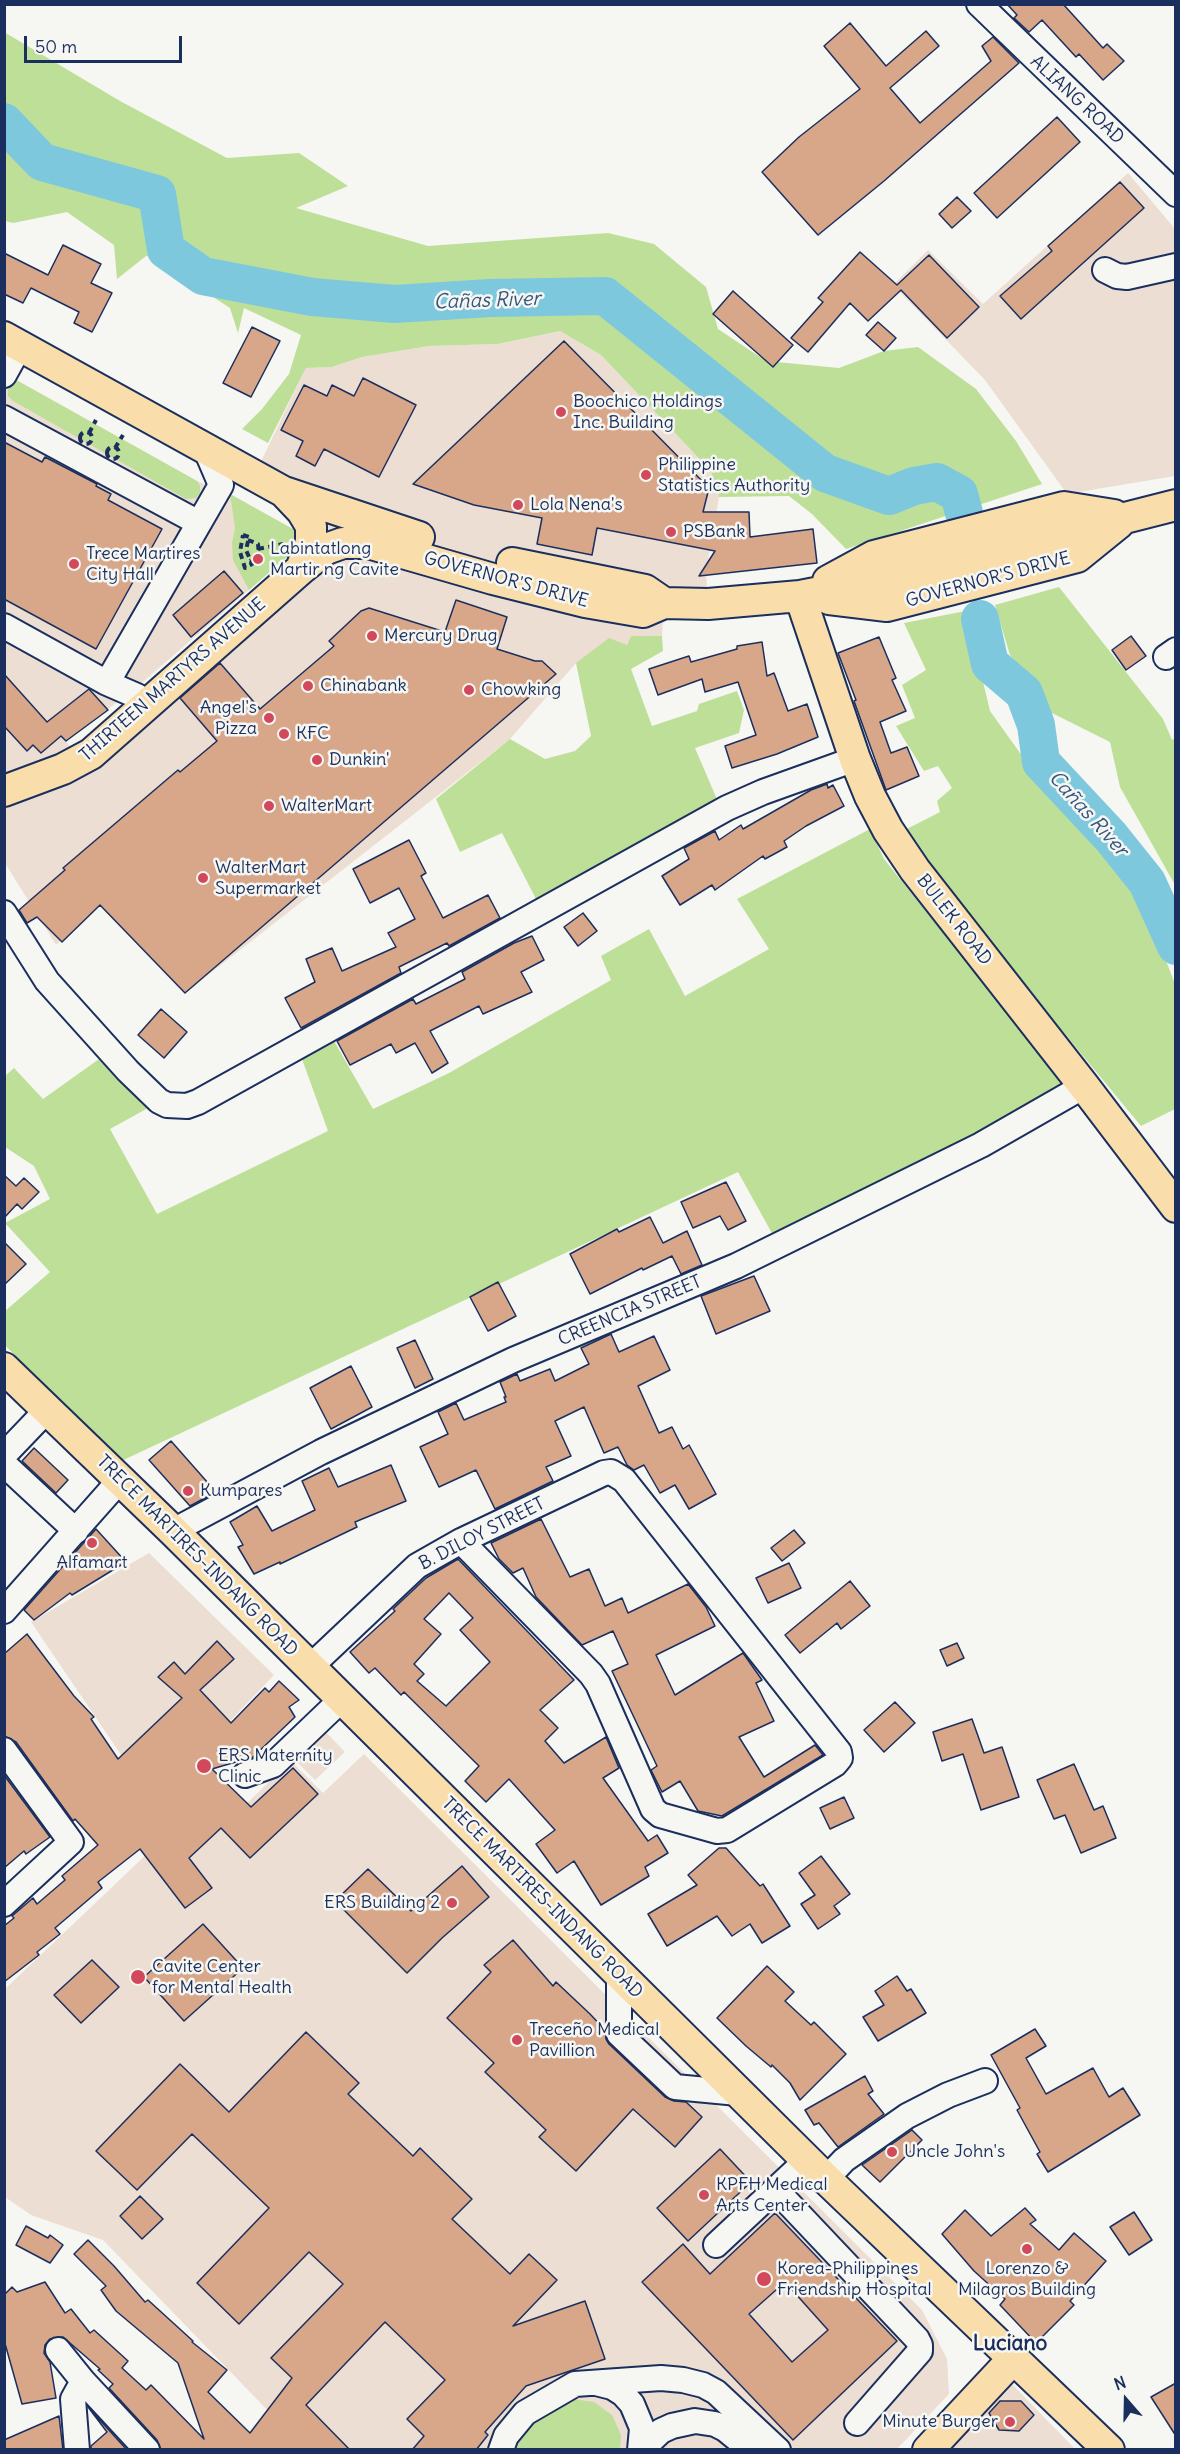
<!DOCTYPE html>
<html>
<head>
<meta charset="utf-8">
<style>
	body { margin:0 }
	#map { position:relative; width:1180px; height:2454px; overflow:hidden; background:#f6f6f2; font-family:Delius,sans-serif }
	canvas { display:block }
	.frame { position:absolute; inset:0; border:6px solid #1b2f5e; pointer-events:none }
	.north { position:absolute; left:1096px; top:2370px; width:60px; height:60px; -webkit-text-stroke:4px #f6f6f2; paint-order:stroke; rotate:340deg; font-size:16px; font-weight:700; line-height:24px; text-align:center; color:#1b2f5e }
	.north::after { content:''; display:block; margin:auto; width:21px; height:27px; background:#1b2f5e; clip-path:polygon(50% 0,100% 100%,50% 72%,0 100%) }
	.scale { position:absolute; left:24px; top:36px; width:158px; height:27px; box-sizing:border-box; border:3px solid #1b2f5e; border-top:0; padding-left:8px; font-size:18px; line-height:21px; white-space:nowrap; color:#1b2f5e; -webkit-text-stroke:4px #f6f6f2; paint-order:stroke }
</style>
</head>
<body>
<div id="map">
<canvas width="1180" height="2454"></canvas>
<div class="frame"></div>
<div class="north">N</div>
<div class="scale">50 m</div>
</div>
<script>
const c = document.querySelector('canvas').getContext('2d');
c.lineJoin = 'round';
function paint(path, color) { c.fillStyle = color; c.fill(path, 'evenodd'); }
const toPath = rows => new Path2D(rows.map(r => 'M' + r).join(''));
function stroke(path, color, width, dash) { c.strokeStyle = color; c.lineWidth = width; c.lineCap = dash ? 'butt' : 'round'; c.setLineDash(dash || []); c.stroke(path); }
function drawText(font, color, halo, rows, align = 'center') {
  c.font = font + ' Delius,sans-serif'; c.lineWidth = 5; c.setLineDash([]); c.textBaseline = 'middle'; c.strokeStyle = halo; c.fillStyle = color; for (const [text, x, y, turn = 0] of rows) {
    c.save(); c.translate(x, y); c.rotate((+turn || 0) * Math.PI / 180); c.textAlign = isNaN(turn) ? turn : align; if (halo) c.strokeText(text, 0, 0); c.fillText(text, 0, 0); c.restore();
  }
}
const built = toPath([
	[1128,173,1175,229,1175,476,1067,494,985,380,893,285,928,250,983,304],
	[560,331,601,355,711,471,719,497,706,572,708,604,664,603,662,636,631,636,627,645,576,663,510,739,185,993,100,905,56,945,5,863,4,373,197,481,230,494,300,533,295,550,137,687,66,741,81,760,301,569,334,517,254,476,306,368,332,367,362,357,429,346,498,344],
	[149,1553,274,1675,153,1802,31,1622],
	[323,1729,345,1752,315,1780,293,1758],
	[364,1754,922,2310,947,2359,949,2394,897,2449,305,2449,103,2240,31,2215,5,2197,5,1989,173,1829,196,1852,291,1761,323,1793],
	[1010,2382,1075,2449,948,2450]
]);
const green = toPath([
	[4,32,120,101,227,158,299,153,348,186,296,208,428,246,608,233,654,244,706,287,718,329,766,361,839,368,884,351,918,347,976,389,1016,441,1042,484,846,549,812,514,789,496,719,497,711,471,601,355,560,331,498,344,429,346,362,357,332,367,306,368,268,443,242,429,262,409,289,374,301,335,244,308,238,333,230,308,181,276,161,258,146,256,117,279,114,245,67,212,13,223,5,221],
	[18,381,197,481,200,486,200,493,196,498,186,499,13,401,8,396,8,389,11,383],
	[230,494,300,533,295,550,249,590,233,560,232,543,235,528],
	[1059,587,1163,719,1172,740,1175,738,1175,885,1120,787,1110,742,1050,712,1010,655,995,605],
	[966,611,990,711,1020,753,1098,839,1138,888,1175,984,1175,1109,1141,1126,954,900,903,831,940,812,937,801,952,788,938,766,924,771,896,726,915,718,902,685,926,670,904,623],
	[631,636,662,636,663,651,631,669,652,726,697,711,699,704,737,691,744,710,739,733,695,748,719,804,537,901,502,833,460,852,436,799,510,739,545,759,575,751,591,736,576,663,609,638,627,645],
	[870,829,884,859,1063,1083,954,1146,773,1235,738,1172,117,1463,5,1345,4,1312,50,1272,5,1223,50,1199,34,1166,5,1147,5,1076,14,1068,43,1099,102,1057,148,1108,110,1129,157,1214,328,1131,302,1059,334,1041,373,1109,449,1073,611,980,601,956,649,929,685,996,769,949,737,899],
	[573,2399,594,2402,612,2415,621,2435,620,2449,516,2450,520,2438,533,2422]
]);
const river = toPath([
	[4,122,42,162,157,194,166,250,203,276,312,297,395,304,490,298,605,296,825,473,889,496,914,486,937,482,959,494,964,513],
	[980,619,990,664,1024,693,1036,725,1041,762,1111,837,1147,882,1176,946]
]);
const building = toPath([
	[1007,4,1063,4,1103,48,1107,44,1124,61,1103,80,1079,54,1076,57,1042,20,1029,32,1014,18,1017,15,1007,4],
	[850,23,886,66,926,31,939,46,890,88,920,123,991,61,982,46,993,37,1019,63,884,181,818,235,762,172,799,137,860,89,824,46,850,23],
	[1057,117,1080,142,997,218,974,193,1057,117],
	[1120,182,1144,208,1021,319,1000,296,1052,251,1048,246,1120,182],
	[957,197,971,211,952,228,939,214,957,197],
	[63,245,101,264,91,283,112,293,92,332,74,323,79,312,31,288,23,303,4,294,4,253,48,275,63,245],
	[860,252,897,285,929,255,979,307,947,338,901,290,868,321,850,303,808,352,791,338,823,302,818,298,860,252],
	[733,291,793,345,773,367,713,314,733,291],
	[878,322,896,338,884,351,866,335,878,322],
	[252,327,280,341,251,397,223,383,252,327],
	[564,341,709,488,703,512,749,512,750,537,813,529,817,563,699,576,715,551,597,528,592,555,537,544,542,518,474,505,413,484,564,341],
	[363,378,416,405,379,477,324,449,315,466,296,456,303,441,281,430,304,385,327,396,332,385,354,396,363,378],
	[4,442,42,462,45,457,97,484,96,486,111,494,108,500,162,529,96,649,4,599,4,442],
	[224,571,243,593,191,637,173,615,224,571],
	[456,600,507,617,497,649,535,661,542,661,556,674,185,993,100,905,62,942,37,917,27,923,19,910,65,870,63,868,178,770,180,772,217,741,180,698,220,663,260,709,334,646,329,641,361,611,369,608,445,632,456,600],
	[1131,636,1146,656,1126,670,1112,650,1131,636],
	[879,637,896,678,892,680,906,711,880,722,891,753,907,747,919,776,886,790,854,701,856,700,838,653,879,637],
	[762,642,767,676,774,673,788,711,807,704,818,737,777,754,732,768,725,746,756,735,738,682,705,692,702,679,658,695,649,669,689,656,691,662,737,649,737,646,762,642],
	[4,674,47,722,89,689,108,710,66,741,61,736,41,753,33,745,27,751,4,726,4,674],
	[827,784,828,788,833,785,844,806,806,826,784,841,787,847,765,859,763,856,715,890,712,885,680,905,662,876,689,859,684,848,715,831,719,840,741,825,743,829,811,790,827,784],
	[409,840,426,873,421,876,443,918,488,895,500,918,449,946,447,943,399,967,401,973,301,1028,285,998,315,982,306,959,332,948,342,971,396,947,388,933,415,919,399,888,370,903,353,869,409,840],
	[583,913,597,931,578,946,564,927,583,913],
	[532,936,544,960,521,972,532,992,483,1014,479,1006,430,1031,448,1063,432,1073,415,1043,396,1053,391,1044,350,1065,337,1041,413,999,416,1004,465,979,462,972,514,943,532,936],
	[161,1009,187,1032,164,1058,138,1035,161,1009],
	[4,1175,16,1186,24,1178,39,1192,22,1209,17,1204,4,1218,4,1175],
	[726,1182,746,1221,728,1230,720,1216,693,1228,681,1202,726,1182],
	[650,1217,663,1243,687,1231,702,1265,681,1274,672,1256,643,1270,642,1268,590,1294,570,1254,617,1229,619,1232,650,1217],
	[4,1242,26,1264,4,1285,4,1242],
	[754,1276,770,1311,716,1334,701,1296,754,1276],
	[498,1282,516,1316,488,1331,470,1297,498,1282],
	[611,1334,619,1352,654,1336,670,1370,638,1386,659,1433,672,1427,683,1449,689,1445,716,1494,689,1509,675,1485,660,1493,644,1465,634,1470,627,1465,618,1447,604,1453,584,1407,555,1421,571,1456,546,1467,553,1481,495,1509,476,1470,439,1487,420,1447,448,1434,438,1412,456,1403,464,1420,506,1402,504,1397,506,1397,500,1382,517,1374,520,1381,550,1369,555,1381,589,1364,581,1348,611,1334],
	[415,1340,433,1379,415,1388,397,1348,415,1340],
	[351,1366,372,1407,331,1429,310,1388,351,1366],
	[171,1441,216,1492,190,1506,149,1460,171,1441],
	[34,1448,68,1480,56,1493,22,1461,34,1448],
	[391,1465,406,1501,355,1522,357,1527,280,1564,280,1562,254,1574,238,1547,243,1545,230,1522,257,1506,272,1531,315,1510,302,1481,329,1468,338,1487,391,1465],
	[541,1519,570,1577,589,1569,605,1606,622,1598,628,1613,688,1584,706,1607,715,1626,656,1655,675,1695,743,1653,762,1680,756,1683,774,1721,739,1737,764,1777,815,1745,823,1755,722,1816,698,1811,680,1781,662,1792,651,1770,657,1766,612,1671,628,1664,613,1631,582,1645,536,1597,523,1568,513,1573,499,1559,491,1543,541,1519],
	[96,1529,126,1562,72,1595,70,1593,34,1620,24,1610,96,1529],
	[794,1530,805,1543,782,1561,771,1548,794,1530],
	[458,1559,574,1680,540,1710,558,1728,545,1741,564,1763,606,1737,619,1768,603,1778,648,1841,657,1835,668,1853,645,1867,649,1876,601,1905,574,1861,557,1873,536,1844,555,1830,509,1779,486,1802,465,1781,479,1766,404,1692,401,1695,375,1668,369,1673,350,1652,395,1611,393,1609,426,1578,458,1559],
	[449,1593,473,1618,460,1630,490,1662,446,1706,417,1681,424,1674,414,1664,441,1634,424,1619,449,1593],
	[789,1563,801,1588,768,1603,756,1578,789,1563],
	[850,1581,870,1606,841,1629,837,1623,800,1653,785,1635,850,1581],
	[27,1634,74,1696,94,1717,91,1719,118,1759,182,1698,158,1677,174,1662,185,1674,217,1641,234,1659,200,1690,231,1723,265,1688,269,1692,279,1681,299,1700,289,1707,295,1717,253,1757,212,1769,251,1807,293,1768,318,1794,250,1858,221,1828,189,1858,212,1888,185,1908,140,1849,98,1882,102,1888,55,1928,60,1934,37,1952,39,1955,4,1982,4,1926,14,1918,12,1916,33,1898,37,1904,65,1880,62,1876,98,1845,75,1819,73,1821,16,1742,4,1736,4,1654,27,1634],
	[957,1643,964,1658,947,1666,940,1650,957,1643],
	[895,1702,915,1723,884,1752,864,1730,895,1702],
	[972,1719,984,1753,1002,1747,1019,1797,981,1810,963,1754,942,1761,933,1732,972,1719],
	[1074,1764,1094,1810,1103,1806,1116,1838,1081,1853,1065,1815,1054,1819,1037,1780,1074,1764],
	[4,1775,50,1837,26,1854,24,1851,4,1868,4,1775],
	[844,1797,854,1818,830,1829,820,1808,844,1797],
	[719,1848,726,1848,760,1886,763,1884,790,1926,762,1943,750,1924,732,1936,717,1916,667,1946,648,1914,697,1885,688,1875,719,1848],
	[821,1856,850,1894,834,1906,840,1914,818,1929,801,1904,815,1895,799,1873,821,1856],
	[462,1866,489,1897,442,1938,407,1973,335,1901,368,1869,411,1911,462,1866],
	[203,1924,243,1968,184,2021,144,1977,203,1924],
	[513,1940,553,1986,556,1982,590,2014,605,2030,606,2039,609,2044,665,2097,674,2101,686,2102,702,2117,675,2147,633,2109,576,2171,539,2137,546,2130,485,2072,494,2063,447,2018,491,1972,484,1965,513,1940],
	[92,1960,119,1987,81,2023,54,1995,92,1960],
	[767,1966,794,1992,785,2001,811,2025,814,2022,846,2054,800,2100,790,2083,772,2065,771,2067,746,2046,717,2018,767,1966],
	[897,1976,907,1991,911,1989,926,2013,878,2041,863,2017,884,2005,875,1991,897,1976],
	[1035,2029,1046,2046,1026,2058,1046,2094,1093,2068,1109,2097,1123,2088,1140,2115,1048,2172,1037,2154,1040,2152,1017,2110,1020,2108,991,2055,1035,2029],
	[306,2032,359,2083,348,2094,413,2156,420,2148,472,2199,452,2219,510,2274,529,2254,557,2280,513,2326,585,2301,605,2359,526,2386,485,2432,488,2435,476,2450,412,2450,424,2436,407,2419,445,2380,385,2322,306,2405,350,2450,161,2450,157,2440,109,2388,113,2384,98,2370,100,2369,63,2337,50,2339,45,2345,44,2353,50,2362,56,2398,22,2404,4,2340,4,2295,12,2287,17,2292,45,2282,65,2313,71,2309,90,2333,94,2330,128,2361,122,2368,146,2390,151,2385,204,2439,178,2363,116,2311,101,2290,106,2286,74,2254,88,2240,114,2266,145,2302,148,2300,193,2341,192,2342,227,2370,208,2392,250,2433,292,2378,271,2358,343,2284,309,2252,239,2324,197,2283,269,2208,192,2134,137,2190,96,2151,180,2064,229,2112,306,2032],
	[865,2076,873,2091,868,2094,884,2114,838,2147,819,2123,814,2125,805,2110,865,2076],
	[912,2130,922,2140,880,2182,862,2165,912,2130],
	[720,2149,751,2182,688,2241,657,2208,720,2149],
	[140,2196,163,2219,142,2239,120,2216,140,2196],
	[1025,2208,1036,2220,1030,2224,1059,2250,1074,2233,1106,2261,1070,2301,1074,2305,1036,2343,1000,2305,1005,2299,974,2271,942,2234,965,2210,991,2236,1025,2208],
	[1134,2212,1152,2240,1129,2255,1110,2227,1134,2212],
	[775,2213,897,2341,793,2440,642,2282,683,2244,710,2274,775,2213],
	[785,2282,828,2330,792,2362,749,2314,785,2282],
	[26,2226,48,2238,50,2235,63,2245,50,2263,16,2245,26,2226],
	[1176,2383,1176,2436,1151,2397,1176,2383],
	[1000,2401,1021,2401,1034,2415,1019,2431,999,2430,989,2413,1000,2401],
	[88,2407,127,2450,91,2450,91,2446,107,2432,88,2407],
	[59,2416,63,2450,4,2450,4,2440,59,2416]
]);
const path = toPath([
	'80 438a6 6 0 1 1 12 0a6 6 0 1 1-12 0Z',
	[89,433,96,420],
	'107 453a6 6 0 1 1 12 0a6 6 0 1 1-12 0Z',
	[115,448,123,435],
	[243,535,249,537,246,550,252,564,245,568,240,552,243,535],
	[248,540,258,544,259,555,250,561],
	[258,549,283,544]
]);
const minor = toPath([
	[979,4,1176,194],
	[1105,270,1117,276,1127,277,1176,266],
	[4,375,20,346],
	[4,418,199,523],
	[4,626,107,683,221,485,206,450],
	[1166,657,1176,650],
	[107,683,137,696,147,706],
	[4,913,47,981,128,1071,159,1101,167,1105,187,1106,198,1102,727,808,763,792,855,759],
	[4,1455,48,1409],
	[4,1464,76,1531],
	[173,1531,321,1452,513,1360,736,1266,981,1145,1084,1086],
	[4,1611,120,1480],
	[309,1668,417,1566,461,1541,604,1473,611,1472,624,1480,839,1752,840,1758,835,1764,727,1830,717,1831,660,1815,653,1809,598,1684,591,1674,461,1541],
	[4,1750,71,1842,4,1904],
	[245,1775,273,1765,341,1700],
	[619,1975,619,2034,675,2087,738,2093],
	[826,2179,844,2160,907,2116,948,2095,985,2081],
	[776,2190,917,2339,920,2345,920,2351,857,2423],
	[716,2245,807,2160],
	[58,2350,83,2381,147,2450],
	[596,2383,612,2387,623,2394,632,2404,642,2428,640,2450],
	[77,2450,73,2399,83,2381],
	[501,2450,506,2436,525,2413,575,2384,661,2378,683,2380,703,2385,716,2392,778,2450],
	[641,2450,661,2431,672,2426,695,2421,715,2424,725,2429,751,2450]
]);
const major = toPath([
	[4,337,284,492,419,537],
	[284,492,302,511,311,526,311,542,301,569],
	[512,563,645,590,664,603],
	[828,581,874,556,1064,507,1114,515],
	[800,596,855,759,870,796,888,830,915,870,1084,1086,1176,1207],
	[829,599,887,606,1077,557,1119,523],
	[4,791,63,769,91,754,301,569,326,549,343,543,368,543,493,579,585,602,643,612,664,603,708,604,800,596,881,580,1176,505],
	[4,1368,173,1531,826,2179,1109,2450],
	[928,2450,1013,2359]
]);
const markers = [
	[561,412,6,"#d1495b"],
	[646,475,6,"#d1495b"],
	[518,505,6,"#d1495b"],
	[671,532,6,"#d1495b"],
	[258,559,6,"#d1495b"],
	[74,564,6,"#d1495b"],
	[372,636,6,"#d1495b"],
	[308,686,6,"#d1495b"],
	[469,690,6,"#d1495b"],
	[269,718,6,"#d1495b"],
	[284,734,6,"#d1495b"],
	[317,760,6,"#d1495b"],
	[269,806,6,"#d1495b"],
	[203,878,6,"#d1495b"],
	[188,1491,6,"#d1495b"],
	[92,1543,6,"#d1495b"],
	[204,1766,8,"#d1495b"],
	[452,1903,6,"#d1495b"],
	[138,1977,8,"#d1495b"],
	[517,2040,6,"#d1495b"],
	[892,2152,6,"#d1495b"],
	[704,2195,6,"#d1495b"],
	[1027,2249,6,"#d1495b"],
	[764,2279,8,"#d1495b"],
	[1010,2422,6,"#d1495b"]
];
const streetNames = [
	["ALIANG ROAD",1077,100,43],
	["GOVERNOR'S DRIVE",506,580,15],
	["GOVERNOR'S DRIVE",988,580,-15],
	["THIRTEEN MARTYRS AVENUE",173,680,-41],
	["BULEK ROAD",954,920,52],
	["CREENCIA STREET",630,1311,-23],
	["B. DILOY STREET",482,1534,-27],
	["TRECE MARTIRES-INDANG ROAD",197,1556,45],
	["TRECE MARTIRES-INDANG ROAD",542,1898,45]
];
const poiNames = [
	["Boochico Holdings",573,402],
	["Inc. Building",573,423],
	["Philippine",658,465],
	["Statistics Authority",658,486],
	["Lola Nena's",530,505],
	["PSBank",683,532],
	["Labintatlong",270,549],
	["Martir ng Cavite",270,570],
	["Trece Martires",86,554],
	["City Hall",86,575],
	["Mercury Drug",384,636],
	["Chinabank",320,686],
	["Chowking",481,690],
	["Angel's",257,708,"right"],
	["Pizza",257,729,"right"],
	["KFC",296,734],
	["Dunkin'",329,760],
	["WalterMart",281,806],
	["WalterMart",215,868],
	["Supermarket",215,889],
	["Kumpares",200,1491],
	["Alfamart",92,1563,"center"],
	["ERS Maternity",218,1756],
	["Clinic",218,1777],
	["ERS Building 2",440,1903,"right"],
	["Cavite Center",152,1967],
	["for Mental Health",152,1988],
	["Treceño Medical",529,2030],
	["Pavillion",529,2051],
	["Uncle John's",904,2152],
	["KPFH Medical",716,2185],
	["Arts Center",716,2206],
	["Korea-Philippines",777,2269],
	["Friendship Hospital",777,2290],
	["Lorenzo &",1027,2269,"center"],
	["Milagros Building",1027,2290,"center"],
	["Minute Burger",998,2422,"right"]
];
const waterNames = [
	["Cañas River",487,301,-2],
	["Cañas River",1088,814,48]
];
const quarterNames = [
	["Luciano",1010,2344]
];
paint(built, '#edded3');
paint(green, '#bedf98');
stroke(river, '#7ec8de', 38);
paint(building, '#d8a78a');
stroke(building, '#1b2f5e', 1.5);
stroke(minor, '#1b2f5e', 28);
stroke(major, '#1b2f5e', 34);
stroke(path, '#1b2f5e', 4, [6, 4.5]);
stroke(minor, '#f6f6f2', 24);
stroke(major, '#f9deab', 30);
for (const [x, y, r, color] of markers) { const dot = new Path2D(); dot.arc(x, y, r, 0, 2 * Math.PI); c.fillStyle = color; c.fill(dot); stroke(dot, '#f6f6f2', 2); }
drawText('18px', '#1b2f5e', '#f6f6f2', streetNames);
drawText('18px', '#1b2f5e', '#f6f6f2', poiNames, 'left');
drawText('italic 20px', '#34557e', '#f6f6f2', waterNames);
drawText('bold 21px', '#1b2f5e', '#f6f6f2', quarterNames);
</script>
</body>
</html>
